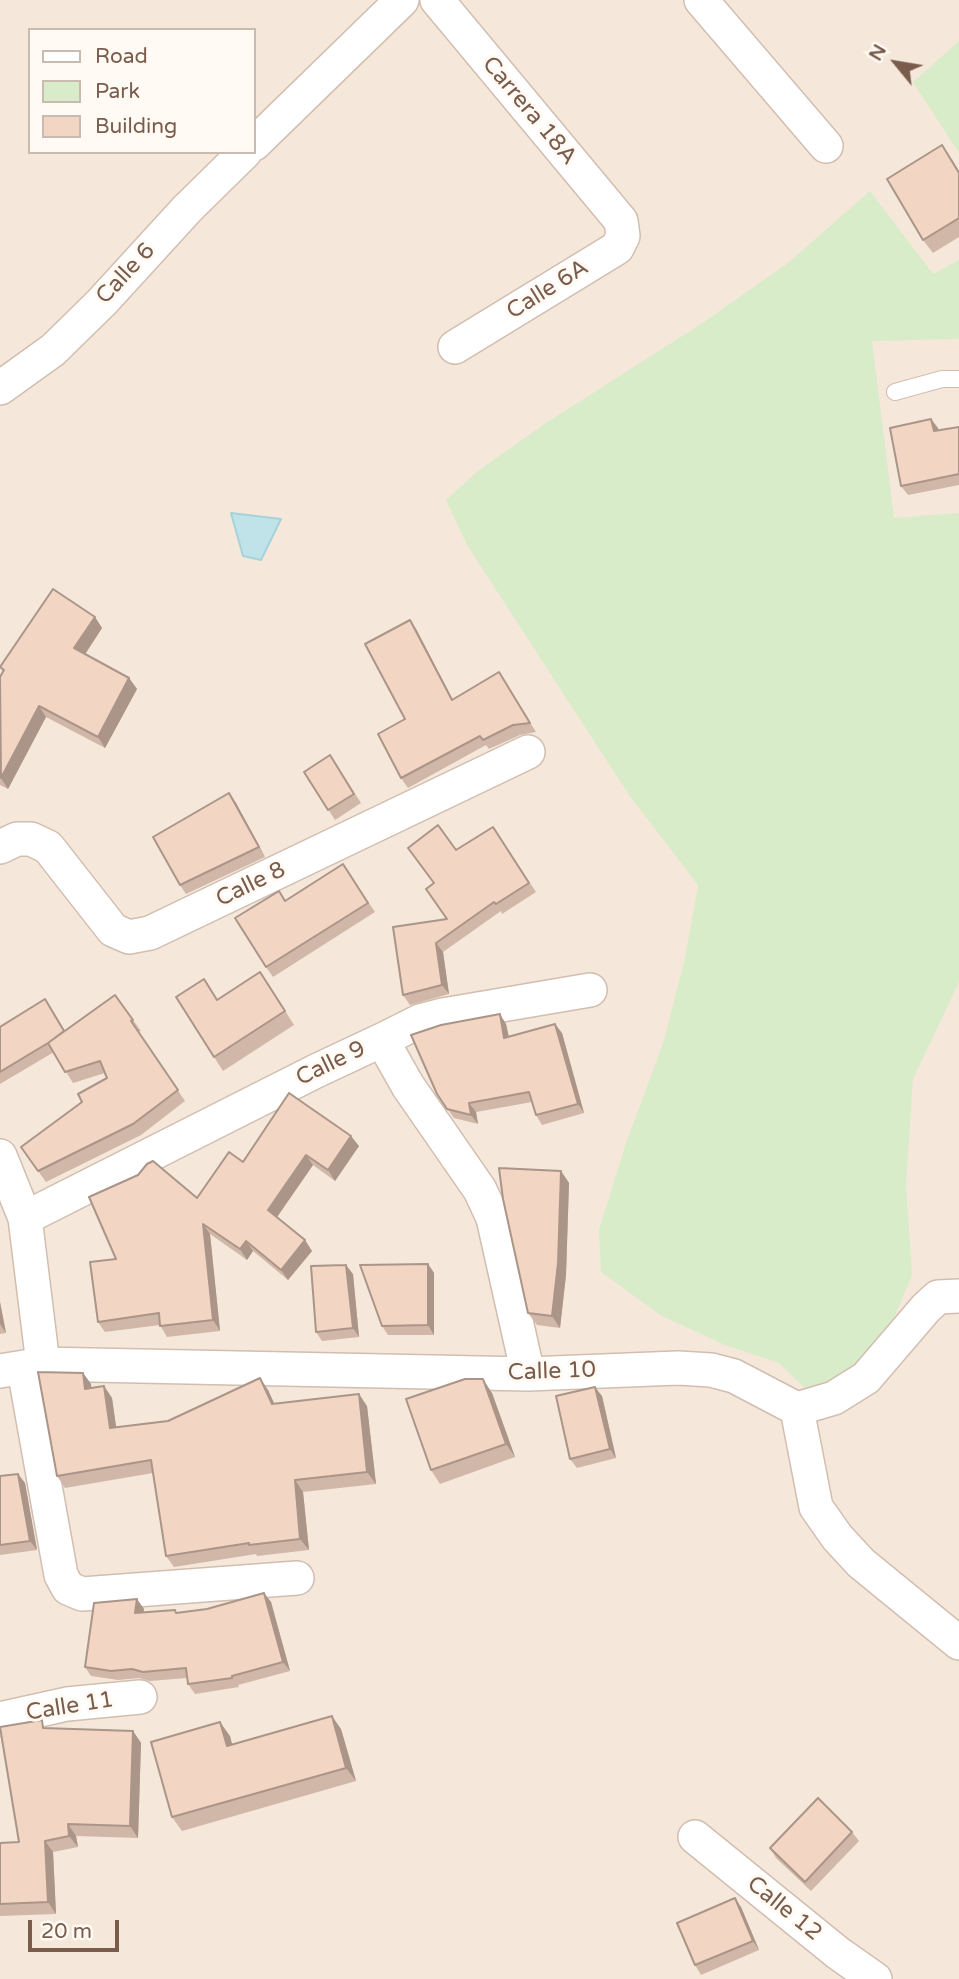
<!DOCTYPE html>
<html>
<head>
<meta charset="utf-8">
<style>
	body { margin:0 }
	#map { position:relative; width:959px; height:1979px; overflow:hidden; background:#fdf6ec; font-family:"Varela Round",sans-serif }
	canvas { display:block }
	.legend { position:absolute; left:28px; top:28px; width:228px; height:126px; box-sizing:border-box; background:#fffaf3; border:2px solid #cabbb1; margin:0; padding:9px 12px; list-style:none; font-size:21px; color:#7a5c4d }
	.legend li { display:flex; align-items:center; gap:14px; height:35px }
	.legend b { width:35px; border:2px solid #cabbb1 }
	.north { position:absolute; left:861px; top:28px; width:70px; height:70px; -webkit-text-stroke:5px #fffaf3; paint-order:stroke; rotate:300deg; font-size:19px; font-weight:700; line-height:28px; text-align:center; color:#7a5c4d }
	.north::after { content:''; display:block; margin:auto; width:24px; height:32px; background:#7a5c4d; clip-path:polygon(50% 0,100% 100%,50% 72%,0 100%) }
	.scale { position:absolute; left:28px; top:1920px; width:91px; height:32px; box-sizing:border-box; border:4px solid #7a5c4d; border-top:0; padding-left:9px; font-size:21px; line-height:24px; white-space:nowrap; color:#7a5c4d; -webkit-text-stroke:5px #fffaf3; paint-order:stroke }
</style>
</head>
<body>
<div id="map">
<canvas width="959" height="1979"></canvas>
<ul class="legend">
<li><b style="height:9px;background:#fff"></b>Road</li>
<li><b style="height:19px;background:#d8ecc9"></b>Park</li>
<li><b style="height:19px;background:#f3d5c3"></b>Building</li>
</ul>
<div class="north">N</div>
<div class="scale">20 m</div>
</div>
<script>
const c = document.querySelector('canvas').getContext('2d');
c.lineJoin = 'round';
function paint(path, color) { c.fillStyle = color; c.fill(path, 'evenodd'); }
const toPath = rows => new Path2D(rows.map(r => 'M' + r).join(''));
function stroke(path, color, width, dash) { c.strokeStyle = color; c.lineWidth = width; c.lineCap = dash ? 'butt' : 'round'; c.setLineDash(dash || []); c.stroke(path); }
function drawText(font, color, halo, rows, align = 'center') {
  c.font = font + ' "Varela Round",sans-serif'; c.lineWidth = 6; c.setLineDash([]); c.textBaseline = 'middle'; c.strokeStyle = halo; c.fillStyle = color; for (const [text, x, y, turn = 0] of rows) {
    c.save(); c.translate(x, y); c.rotate((+turn || 0) * Math.PI / 180); c.textAlign = isNaN(turn) ? turn : align; if (halo) c.strokeText(text, 0, 0); c.fillText(text, 0, 0); c.restore();
  }
}
const residential = toPath([
	[0,0,959,0,959,1979,0,1979],
	[30,30,254,30,254,152,30,152]
]);
const green = toPath([
	[959,41,959,153,913,82],
	[870,191,933,274,959,260,959,339,872,341,894,518,959,513,959,982,913,1079,906,1185,912,1275,885,1340,854,1378,815,1398,779,1363,725,1345,662,1316,601,1272,599,1230,625,1146,664,1040,685,958,698,885,629,795,467,545,446,500,479,470,549,421,701,324,788,263]
]);
const water = toPath([
	[231,513,281,519,261,560,243,556,231,513]
]);
const service = toPath([
	[895,392,942,379,959,379]
]);
const minor = toPath([
	[437,0,621,221,623,236,617,248,455,347],
	[701,0,826,146],
	[254,144,402,0],
	[0,388,53,350,102,302,187,209,245,152],
	[0,847,17,839,31,839,48,847,113,930,129,937,150,933,528,752],
	[382,1040,420,1021,443,1015,590,990],
	[0,1156,25,1218,43,1364],
	[25,1218,316,1071,382,1040,408,1086,480,1190,493,1218,528,1374],
	[24,1369,61,1575,68,1588,82,1594,297,1578],
	[0,1371,43,1364,528,1374,678,1368,711,1370,734,1376,797,1409,816,1507,837,1537,861,1563,959,1643],
	[797,1409,834,1398,866,1378,926,1308,938,1297,959,1296],
	[0,1719,67,1704,140,1697],
	[695,1837,838,1953,875,1979]
]);
const wall = toPath([
	[952,159,959,171,959,237,933,253,923,240],
	[931,419,938,431,959,427,959,485,908,495,901,486],
	[95,617,102,628,85,654,129,678,137,689,105,748,46,717,8,789,0,785,0,677,3,672,0,667],
	[416,629,453,700,499,672,536,732,520,735,489,749,486,745,408,788,401,778,405,719],
	[330,755,361,803,335,820,304,772],
	[229,793,236,803,265,857,186,894,180,885],
	[493,827,536,892,502,914,501,911,443,952,449,994,410,1005,403,995,447,919,434,884,456,850],
	[343,864,375,912,273,977,266,967],
	[269,985,294,1025,223,1071,214,1057,218,1000],
	[115,995,141,1031,138,1032,185,1101,141,1135,46,1182,21,1147,82,1102,107,1078,105,1073,73,1083,54,1052,0,1084,0,1027,51,1008,65,1031],
	[506,1024,509,1037,562,1033,584,1113,542,1125,536,1115,532,1102,476,1112,478,1124,454,1118,437,1094],
	[359,1146,335,1181,313,1165,277,1217,312,1251,288,1280,253,1251,247,1260,210,1234,220,1331,167,1337,160,1325,105,1332,98,1322,116,1259,197,1198,243,1162],
	[561,1171,569,1183,566,1275,560,1328,537,1325,528,1313],
	[428,1264,434,1273,434,1335,388,1335,382,1326],
	[353,1274,359,1337,322,1341,316,1332],
	[0,1302,6,1333,0,1334],
	[83,1373,91,1384,91,1388,104,1386,112,1398,116,1427,168,1421,268,1390,274,1404,367,1406,376,1484,303,1492,309,1550,257,1556,256,1554,174,1567,166,1556,153,1473,65,1488,57,1476],
	[492,1393,515,1457,440,1484,431,1470],
	[602,1396,616,1458,577,1468,570,1459],
	[18,1474,25,1483,37,1550,0,1555,0,1476],
	[264,1593,271,1602,290,1671,238,1685,239,1687,195,1694,188,1684,187,1678,150,1681,139,1678,118,1680,91,1676,85,1667,144,1609,143,1613,178,1613,207,1609],
	[47,1728,133,1731,141,1743,138,1838,76,1836,78,1847,53,1852,56,1914,0,1916,0,1843,19,1842],
	[341,1729,356,1781,182,1831,172,1817,230,1736,232,1745],
	[852,1832,859,1841,811,1891,776,1858,770,1848],
	[741,1907,759,1950,701,1975,695,1965]
]);
const shadedWall = toPath([
	[931,419,938,428,940,441,934,431],
	[95,617,102,628,82,659,74,648],
	[410,620,416,629,458,710,452,700],
	[129,678,137,689,105,748,98,737],
	[39,706,46,717,8,789,1,778],
	[229,793,236,803,265,857,259,847],
	[436,943,443,952,449,994,442,985],
	[500,1014,506,1024,511,1047,504,1038],
	[555,1024,562,1033,584,1113,578,1104],
	[469,1103,476,1112,478,1124,471,1115],
	[351,1136,359,1146,335,1181,328,1170],
	[306,1155,313,1165,275,1220,268,1210],
	[561,1171,569,1183,566,1275,560,1328,552,1316],
	[203,1224,210,1234,220,1331,213,1320],
	[305,1240,312,1251,288,1280,281,1270],
	[246,1241,253,1251,247,1260,240,1249],
	[428,1264,434,1273,434,1335,428,1325],
	[346,1265,353,1274,359,1337,353,1328],
	[0,1302,6,1333,0,1324],
	[83,1373,91,1384,93,1401,85,1389],
	[260,1378,268,1390,280,1416,272,1404],
	[483,1379,492,1393,515,1457,506,1444],
	[104,1386,112,1398,118,1440,110,1428],
	[595,1387,602,1396,616,1458,610,1449],
	[359,1394,367,1406,376,1484,367,1472],
	[18,1474,25,1483,37,1550,30,1541],
	[295,1480,303,1492,309,1550,300,1539],
	[264,1593,271,1602,290,1671,283,1662],
	[137,1599,144,1609,142,1622,135,1613],
	[332,1716,341,1729,356,1781,346,1768],
	[220,1722,230,1736,236,1760,227,1746],
	[133,1731,141,1743,138,1838,130,1826],
	[68,1824,76,1836,78,1847,69,1836],
	[45,1841,53,1852,56,1914,48,1902],
	[735,1898,741,1907,759,1950,753,1941]
]);
const building = toPath([
	[942,145,959,173,959,218,923,240,887,179,942,145],
	[931,419,934,431,959,427,959,474,901,486,890,428,931,419],
	[53,589,95,617,74,648,129,678,98,737,39,706,1,778,0,677,4,670,0,667,53,589],
	[410,620,452,700,499,672,530,723,513,725,483,740,480,736,401,778,378,734,405,719,365,644,410,620],
	[330,755,354,794,328,810,304,772,330,755],
	[229,793,259,847,180,885,153,837,229,793],
	[438,825,456,850,493,827,529,883,496,904,494,902,436,943,442,985,403,995,393,927,447,919,426,889,434,883,408,848,438,825],
	[343,864,368,903,266,967,235,918,279,891,285,901,343,864],
	[260,972,285,1011,214,1057,176,997,204,979,217,1000,260,972],
	[115,995,133,1020,131,1021,178,1090,133,1124,38,1171,21,1147,82,1102,78,1094,107,1078,100,1061,65,1072,48,1043,115,995],
	[45,999,64,1031,48,1043,0,1072,0,1027,45,999],
	[500,1014,504,1038,555,1024,578,1104,536,1115,529,1092,469,1103,471,1115,447,1109,437,1094,411,1035,441,1025,500,1014],
	[289,1093,351,1136,328,1170,306,1155,268,1210,305,1240,281,1270,246,1241,240,1249,203,1224,213,1320,160,1326,159,1313,98,1322,90,1262,116,1259,89,1197,138,1175,147,1164,153,1161,197,1198,229,1152,243,1162,289,1093],
	[499,1168,561,1171,558,1263,552,1316,528,1313,503,1199,499,1168],
	[428,1264,428,1325,382,1326,360,1265,428,1264],
	[346,1265,353,1328,316,1332,311,1266,346,1265],
	[38,1372,83,1373,85,1389,104,1386,110,1428,168,1421,260,1378,272,1404,359,1394,367,1472,295,1480,300,1539,249,1545,249,1543,166,1556,151,1460,57,1476,38,1372],
	[465,1379,483,1379,506,1444,431,1470,406,1399,465,1379],
	[595,1387,610,1449,570,1459,556,1396,595,1387],
	[18,1474,30,1541,0,1545,0,1476,18,1474],
	[264,1593,283,1662,232,1676,232,1678,188,1684,186,1668,143,1672,132,1669,111,1671,85,1667,94,1603,137,1599,135,1613,175,1610,176,1613,207,1609,264,1593],
	[332,1716,346,1768,172,1817,151,1742,220,1722,227,1746,332,1716],
	[42,1720,43,1728,133,1731,130,1826,68,1824,69,1836,45,1841,48,1902,0,1904,0,1843,19,1842,0,1727,42,1720],
	[818,1798,852,1832,805,1882,770,1848,818,1798],
	[735,1898,753,1941,695,1965,677,1923,735,1898]
]);
const streetNames = [
	["Carrera 18A",529,111,50],
	["Calle 6",126,274,-47],
	["Calle 6A",548,290,-32],
	["Calle 8",251,885,-26],
	["Calle 9",331,1064,-26],
	["Calle 10",552,1372,-2],
	["Calle 11",70,1707,-9],
	["Calle 12",784,1909,39]
];
paint(residential, '#f5e8da');
paint(green, '#d8ecc9');
paint(water, '#bfe3e8');
stroke(water, '#a5d3da', 2);
stroke(service, '#d1beb0', 18);
stroke(minor, '#d1beb0', 36);
stroke(service, '#fff', 16);
stroke(minor, '#fff', 33);
paint(wall, '#d1b7a8');
paint(shadedWall, '#aa9588');
paint(building, '#f3d5c3');
stroke(building, '#aa9588', 2);
drawText('23px', '#7a5c4d', '#fffaf3', streetNames);
</script>
</body>
</html>
